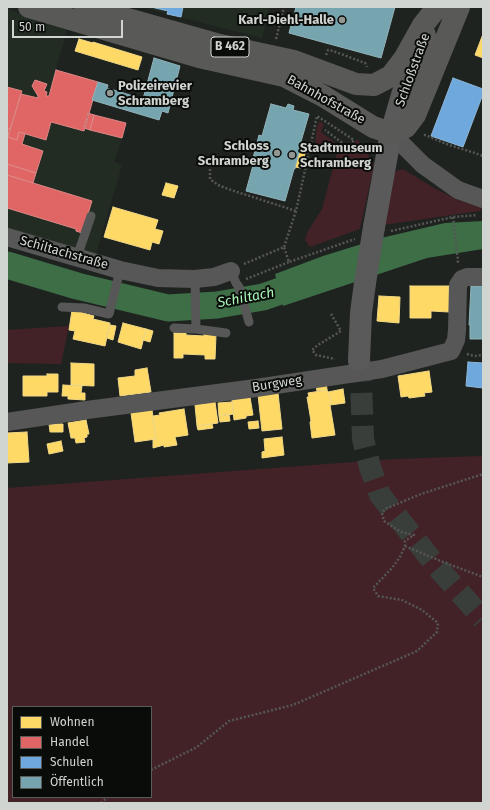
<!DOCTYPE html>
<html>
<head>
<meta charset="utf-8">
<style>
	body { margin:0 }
	#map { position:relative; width:490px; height:810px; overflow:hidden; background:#1f2320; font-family:"Fira Sans",sans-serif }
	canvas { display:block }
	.frame { position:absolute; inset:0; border:8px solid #d1d5d1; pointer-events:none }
	.legend { position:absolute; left:12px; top:706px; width:140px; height:92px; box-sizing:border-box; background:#0a0c0a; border:1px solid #5a5c5a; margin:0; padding:5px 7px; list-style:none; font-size:12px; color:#d1d5d1 }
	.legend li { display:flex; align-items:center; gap:8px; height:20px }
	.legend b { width:20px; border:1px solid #5a5c5a }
	.scale { position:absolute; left:12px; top:20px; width:111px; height:18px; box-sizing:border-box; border:2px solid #d1d5d1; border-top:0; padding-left:5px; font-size:12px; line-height:14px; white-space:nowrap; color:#d1d5d1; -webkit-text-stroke:3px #0a0c0a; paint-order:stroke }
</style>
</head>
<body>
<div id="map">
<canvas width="490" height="810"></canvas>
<div class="frame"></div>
<ul class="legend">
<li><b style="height:11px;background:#ffd966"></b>Wohnen</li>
<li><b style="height:11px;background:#e06666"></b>Handel</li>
<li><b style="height:11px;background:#6fa8dc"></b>Schulen</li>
<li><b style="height:11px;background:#76a5af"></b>Öffentlich</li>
</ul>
<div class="scale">50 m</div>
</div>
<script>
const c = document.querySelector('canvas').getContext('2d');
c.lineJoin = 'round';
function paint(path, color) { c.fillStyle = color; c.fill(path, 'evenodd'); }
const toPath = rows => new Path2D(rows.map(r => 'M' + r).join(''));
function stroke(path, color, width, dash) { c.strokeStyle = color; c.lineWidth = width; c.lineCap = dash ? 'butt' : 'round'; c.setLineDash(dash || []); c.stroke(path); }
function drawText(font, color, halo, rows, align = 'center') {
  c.font = font + ' "Fira Sans",sans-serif'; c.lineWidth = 4; c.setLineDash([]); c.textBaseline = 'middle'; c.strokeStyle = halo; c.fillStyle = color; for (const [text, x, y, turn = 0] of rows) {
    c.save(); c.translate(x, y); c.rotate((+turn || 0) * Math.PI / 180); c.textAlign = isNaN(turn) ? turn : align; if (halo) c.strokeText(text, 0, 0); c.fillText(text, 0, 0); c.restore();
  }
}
const built = toPath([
	[140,7,270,7,262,38],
	[7,9,68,27,56,69,98,82,88,113,122,138,114,162,122,165,96,254,7,229]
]);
const green = toPath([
	[319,121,324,124,321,132,347,152,357,139,364,147,374,165,360,229,310,247,305,240,308,231,322,209,337,153,315,144,317,127],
	[403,169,434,188,458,200,482,208,480,211,383,225,392,177,396,171],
	[69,326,61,364,7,363,7,330],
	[483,456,483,803,7,803,7,488,393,459],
	[13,707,151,707,151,797,13,797]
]);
const water = toPath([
	[483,221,483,249,427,258,283,306,275,274,323,256,381,238,445,223]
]);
const homes = toPath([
	[483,34,483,58,475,55,483,34],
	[79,39,93,43,93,42,142,57,138,70,75,51,79,39],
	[300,148,306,150,301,168,295,167,300,148],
	[166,183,178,186,174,198,162,195,166,183],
	[113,207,158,220,155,229,163,231,159,244,152,242,150,250,104,237,113,207],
	[410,286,449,286,449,312,431,311,431,318,410,318,410,286],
	[379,296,400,297,399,323,377,321,379,296],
	[72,310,94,316,93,319,110,323,105,346,73,339,75,331,69,330,72,310],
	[123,323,146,329,141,349,118,342,123,323],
	[110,325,116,326,113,340,107,338,110,325],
	[146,329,153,331,150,342,143,340,146,329],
	[174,333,186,333,186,335,204,336,204,334,216,335,215,359,205,359,205,355,183,354,183,358,174,358,174,333],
	[71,363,94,364,94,386,71,385,71,363],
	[147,368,151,392,120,396,118,378,135,376,135,370,147,368],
	[429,371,432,392,424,393,425,396,409,398,408,396,401,397,398,376,429,371],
	[47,374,58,374,58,392,47,392,47,396,23,396,23,376,47,376,47,374],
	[326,380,327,390,317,391,315,382,326,380],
	[63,385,82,386,81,393,85,393,85,400,68,399,68,396,62,396,63,385],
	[343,389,345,403,330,405,331,401,331,399,329,396,328,392,343,389],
	[327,390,329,396,331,399,331,401,330,405,335,435,312,438,310,422,311,421,307,397,309,397,308,393,327,390],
	[278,393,282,429,262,431,258,395,278,393],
	[250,397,253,415,246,416,246,418,234,420,232,400,250,397],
	[215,402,218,423,197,426,195,405,215,402],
	[232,402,234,414,219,416,218,403,232,402],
	[184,409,188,435,175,437,177,445,164,447,164,445,153,448,153,440,156,439,153,416,160,415,159,413,184,409],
	[152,410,156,439,135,442,131,413,152,410],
	[229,414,230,421,220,422,219,416,229,414],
	[86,420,89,434,87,434,87,437,84,438,85,442,76,443,75,438,71,438,68,423,86,420],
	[258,421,259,428,249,429,248,422,258,421],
	[49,424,63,424,63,432,50,432,49,424],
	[212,424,213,428,198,430,197,426,212,424],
	[27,432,29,462,7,463,7,433,27,432],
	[282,437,284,455,262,458,262,452,265,451,264,439,282,437],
	[61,441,63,451,49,454,47,444,61,441]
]);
const shops = toPath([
	[56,70,98,82,84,131,51,122,46,140,19,132,17,140,8,137,21,94,38,98,38,96,32,86,35,80,47,84,44,91,47,92,46,96,49,96,56,70],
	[7,87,22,91,10,129,7,128,7,87],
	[88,113,94,115,90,130,84,128,88,113],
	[94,115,126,123,122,138,90,130,94,115],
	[7,128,10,129,8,137,17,140,19,132,25,134,22,144,43,151,36,173,7,164,7,128],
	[7,164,36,173,33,183,7,175,7,164],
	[7,175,92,201,82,233,76,231,76,229,7,208,7,175]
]);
const schools = toPath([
	[151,7,183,7,181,17,167,14,168,11,151,7],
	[453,78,483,89,483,94,463,147,431,136,453,78],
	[468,362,483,363,483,388,466,386,468,362]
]);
const public = toPath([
	[296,7,395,7,381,58,289,33,296,7],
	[154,58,180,66,168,113,162,111,159,120,92,100,98,82,108,85,107,88,143,99,154,58],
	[271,104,286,108,288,104,294,106,293,110,309,114,300,145,301,146,295,167,295,169,294,169,285,201,246,191,255,158,253,158,259,135,262,136,271,104],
	[471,286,483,286,483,339,470,339,470,325,469,325,471,286]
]);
const river = toPath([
	[7,265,77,286,168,308,217,305,263,297,315,279]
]);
const secondaryTunnel = toPath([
	[359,360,361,383,363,439,370,467,380,495,438,568,483,619]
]);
const path = toPath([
	[276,39,284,7],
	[326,55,328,50,333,51,365,63,367,67],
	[425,134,425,135,449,145,475,153,483,156],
	[210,165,210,179,218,185,228,189,296,211],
	[453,217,458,261,457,264],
	[391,231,453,217,477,215],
	[284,247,296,211,317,116,354,140,348,147,325,130],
	[244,264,284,247,289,262,355,239],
	[246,279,289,262],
	[331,314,341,331,318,345,312,350,316,355,335,359],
	[467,354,475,356,483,355],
	[405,546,443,562,483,577],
	[151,770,197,747,229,721,293,705,417,651,437,632,438,623,422,610,402,600,378,596,373,588,392,568,400,557,405,546,405,541,414,535,401,532,384,521,382,513,385,509,421,494,483,474],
	[101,803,108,797]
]);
const service = toPath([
	[77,257,91,216],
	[231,271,236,283,239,287,249,322],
	[195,279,196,329],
	[62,307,84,308,109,314,120,270],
	[174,328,196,329,226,333]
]);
const minor = toPath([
	[391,133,423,165,458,190,483,199],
	[7,237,120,270,158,278,195,279,214,277,231,271],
	[7,422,87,410,256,388,382,369,451,351,456,340,457,330,458,285,462,279,467,277,483,277]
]);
const secondary = toPath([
	[374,227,391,133,402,95,425,35],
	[359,360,361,313,365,283]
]);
const primary = toPath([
	[29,7,199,57,284,76,323,96,373,127,391,133,406,127,415,115,459,7],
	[85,7,220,45,294,61,356,84,374,85,391,76,404,59,423,25,435,10,436,7]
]);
const secondaryBridge = toPath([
	[365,283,374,227]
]);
const markers = [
	[342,20,4,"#939793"],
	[110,93,4,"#939793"],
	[277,153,4,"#939793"],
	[292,155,4,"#939793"]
];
const shields = [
	[230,47,38]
];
const shieldNames = [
	["B 462",230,47]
];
const poiNames = [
	["Karl-Diehl-Halle",334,20],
	["Polizeirevier",118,86,"left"],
	["Schramberg",118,101,"left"],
	["Schloss",269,146],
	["Schramberg",269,161],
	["Stadtmuseum",300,148,"left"],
	["Schramberg",300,163,"left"]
];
const streetNames = [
	["Schloßstraße",413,70,-70],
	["Bahnhofstraße",326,100,29],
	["Schiltachstraße",64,253,16],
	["Burgweg",277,384,-9]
];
const waterNames = [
	["Schiltach",246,298,-11]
];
paint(built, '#222c23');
paint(green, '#422227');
paint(water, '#3d6e46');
paint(homes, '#ffd966');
stroke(homes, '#f1d886', 1);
paint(shops, '#e06666');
stroke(shops, '#dc8786', 1);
paint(schools, '#6fa8dc');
stroke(schools, '#8cb6d9', 1);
paint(public, '#76a5af');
stroke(public, '#91b3b9', 1);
stroke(river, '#3d6e46', 27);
stroke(secondaryTunnel, '#3a3e3b', 22, [22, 11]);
stroke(path, '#555655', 2.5, [2, 2]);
stroke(service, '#565756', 9);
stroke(minor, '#565756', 18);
stroke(secondary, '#5b5a5a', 22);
stroke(primary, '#595957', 22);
stroke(secondaryBridge, '#5b5a5a', 22);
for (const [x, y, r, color] of markers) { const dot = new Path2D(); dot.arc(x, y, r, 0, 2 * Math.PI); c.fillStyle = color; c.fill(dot); stroke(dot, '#0a0c0a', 1.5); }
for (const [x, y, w] of shields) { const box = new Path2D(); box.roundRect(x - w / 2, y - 10, w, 20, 3); c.fillStyle = '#0a0c0a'; c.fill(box); stroke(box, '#d1d5d1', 1); }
drawText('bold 12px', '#d1d5d1', null, shieldNames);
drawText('bold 13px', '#d1d5d1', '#0a0c0a', poiNames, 'right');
drawText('13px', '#d1d5d1', '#0a0c0a', streetNames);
drawText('italic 14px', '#a8f7b6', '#0a0c0a', waterNames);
</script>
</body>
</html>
